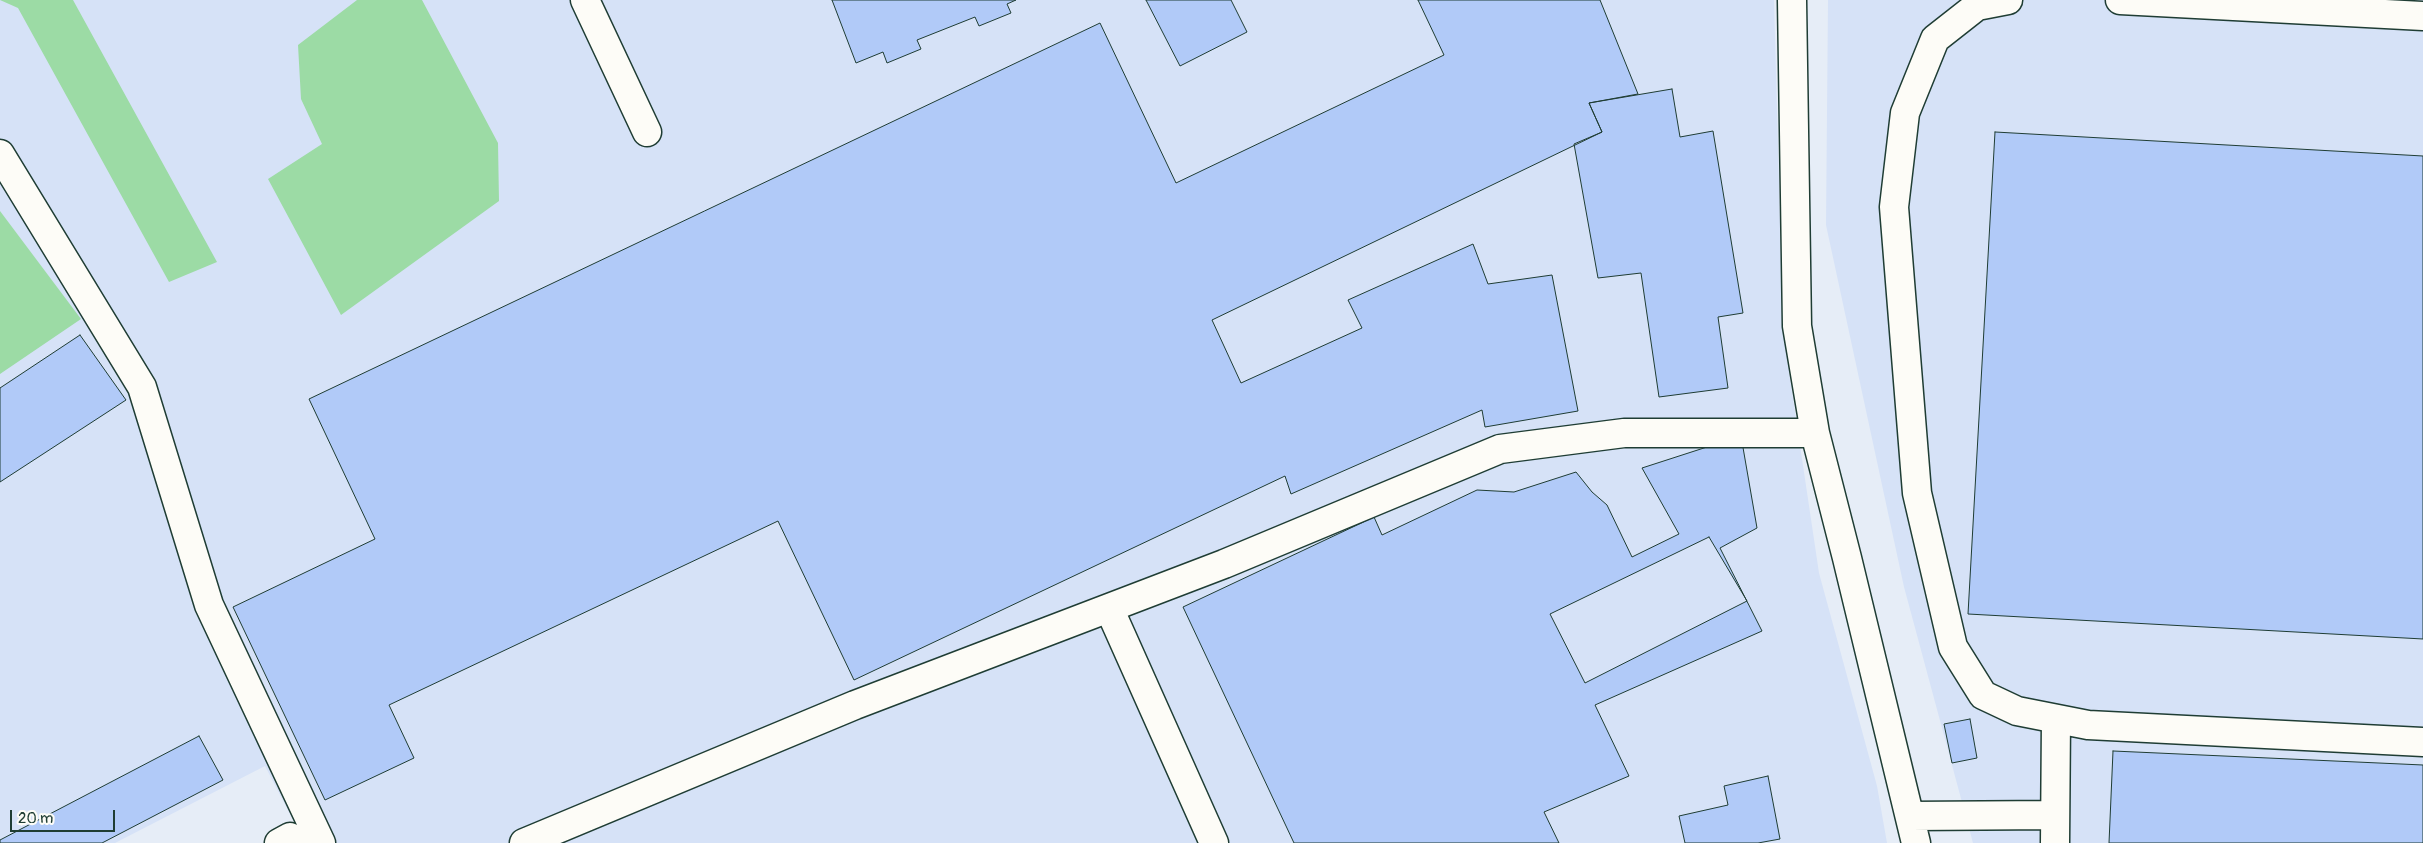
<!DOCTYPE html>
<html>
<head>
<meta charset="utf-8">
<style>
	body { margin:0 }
	#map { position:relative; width:2423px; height:843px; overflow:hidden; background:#e6edf7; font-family:Pangolin,sans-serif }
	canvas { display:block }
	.scale { position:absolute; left:10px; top:810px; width:105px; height:22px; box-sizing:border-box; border:2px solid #1f3d34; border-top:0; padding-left:6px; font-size:15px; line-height:18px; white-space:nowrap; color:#1f3d34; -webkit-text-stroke:4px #fdfcf7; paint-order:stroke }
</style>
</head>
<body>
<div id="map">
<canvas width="2423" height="843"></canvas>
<div class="scale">20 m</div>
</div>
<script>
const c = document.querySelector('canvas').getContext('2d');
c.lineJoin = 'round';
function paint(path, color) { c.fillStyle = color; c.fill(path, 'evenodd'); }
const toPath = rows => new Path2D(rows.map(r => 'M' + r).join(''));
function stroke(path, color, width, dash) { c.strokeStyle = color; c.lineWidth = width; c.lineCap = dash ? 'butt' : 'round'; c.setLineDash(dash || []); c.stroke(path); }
const built = toPath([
	[0,0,1774,0,1783,331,1819,573,1877,786,1887,843,305,843,265,766,115,843,0,843],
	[1828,0,2423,0,2423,843,1973,843,1904,587,1826,225]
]);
const green = toPath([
	[0,0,73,0,217,262,169,282,18,8],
	[357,0,422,0,498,143,499,201,341,315,268,179,322,144,301,99,298,45],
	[0,211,81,319,0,374]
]);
const building = toPath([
	[832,0,1016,0,1007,4,1011,13,979,26,975,17,917,40,921,49,887,63,883,52,856,63,832,0],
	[1146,0,1231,0,1247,32,1180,66,1146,0],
	[1418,0,1600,0,1638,94,1589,103,1602,132,1212,320,1241,383,1362,328,1348,300,1473,244,1488,284,1552,275,1578,411,1485,427,1482,410,1291,494,1285,476,854,680,778,521,389,705,414,758,325,800,233,607,375,539,309,399,1100,23,1176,183,1444,55,1418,0],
	[1672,89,1680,137,1713,131,1743,313,1718,317,1728,388,1659,397,1641,273,1598,278,1574,144,1602,132,1589,103,1672,89],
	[1995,132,2423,156,2423,639,1968,614,1995,132],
	[80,335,126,400,0,482,0,388,80,335],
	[1741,436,1757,528,1720,548,1762,631,1595,705,1629,776,1544,812,1559,843,1294,843,1183,607,1374,517,1382,535,1477,490,1514,492,1576,472,1592,492,1607,505,1632,557,1679,534,1642,468,1741,436],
	[1709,537,1747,601,1585,683,1550,614,1709,537],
	[1970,719,1977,758,1952,763,1944,724,1970,719],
	[199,736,223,780,102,843,0,843,0,840,199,736],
	[2113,751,2423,765,2423,843,2109,843,2113,751],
	[1768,776,1780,839,1758,843,1685,843,1679,816,1728,805,1724,786,1768,776]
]);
const minor = toPath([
	[585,0,647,132],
	[1792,0,1797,326,1815,433,1847,558,1916,843],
	[2008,0,1977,6,1935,39,1905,113,1894,207,1917,493,1953,647,1983,695,2017,711,2088,725,2423,742],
	[2120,0,2423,16],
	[0,154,142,387,209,605,321,843],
	[1109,608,1214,843],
	[1911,816,2054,815],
	[279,843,290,837,295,843],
	[524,843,855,705,1224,564,1500,449,1624,433,1815,433],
	[2055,843,2056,719]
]);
paint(built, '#d6e2f7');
paint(green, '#9cdba5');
paint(building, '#b1caf8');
stroke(building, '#1f3d34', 1);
stroke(minor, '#1f3d34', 31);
stroke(minor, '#fdfcf7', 28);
</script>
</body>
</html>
